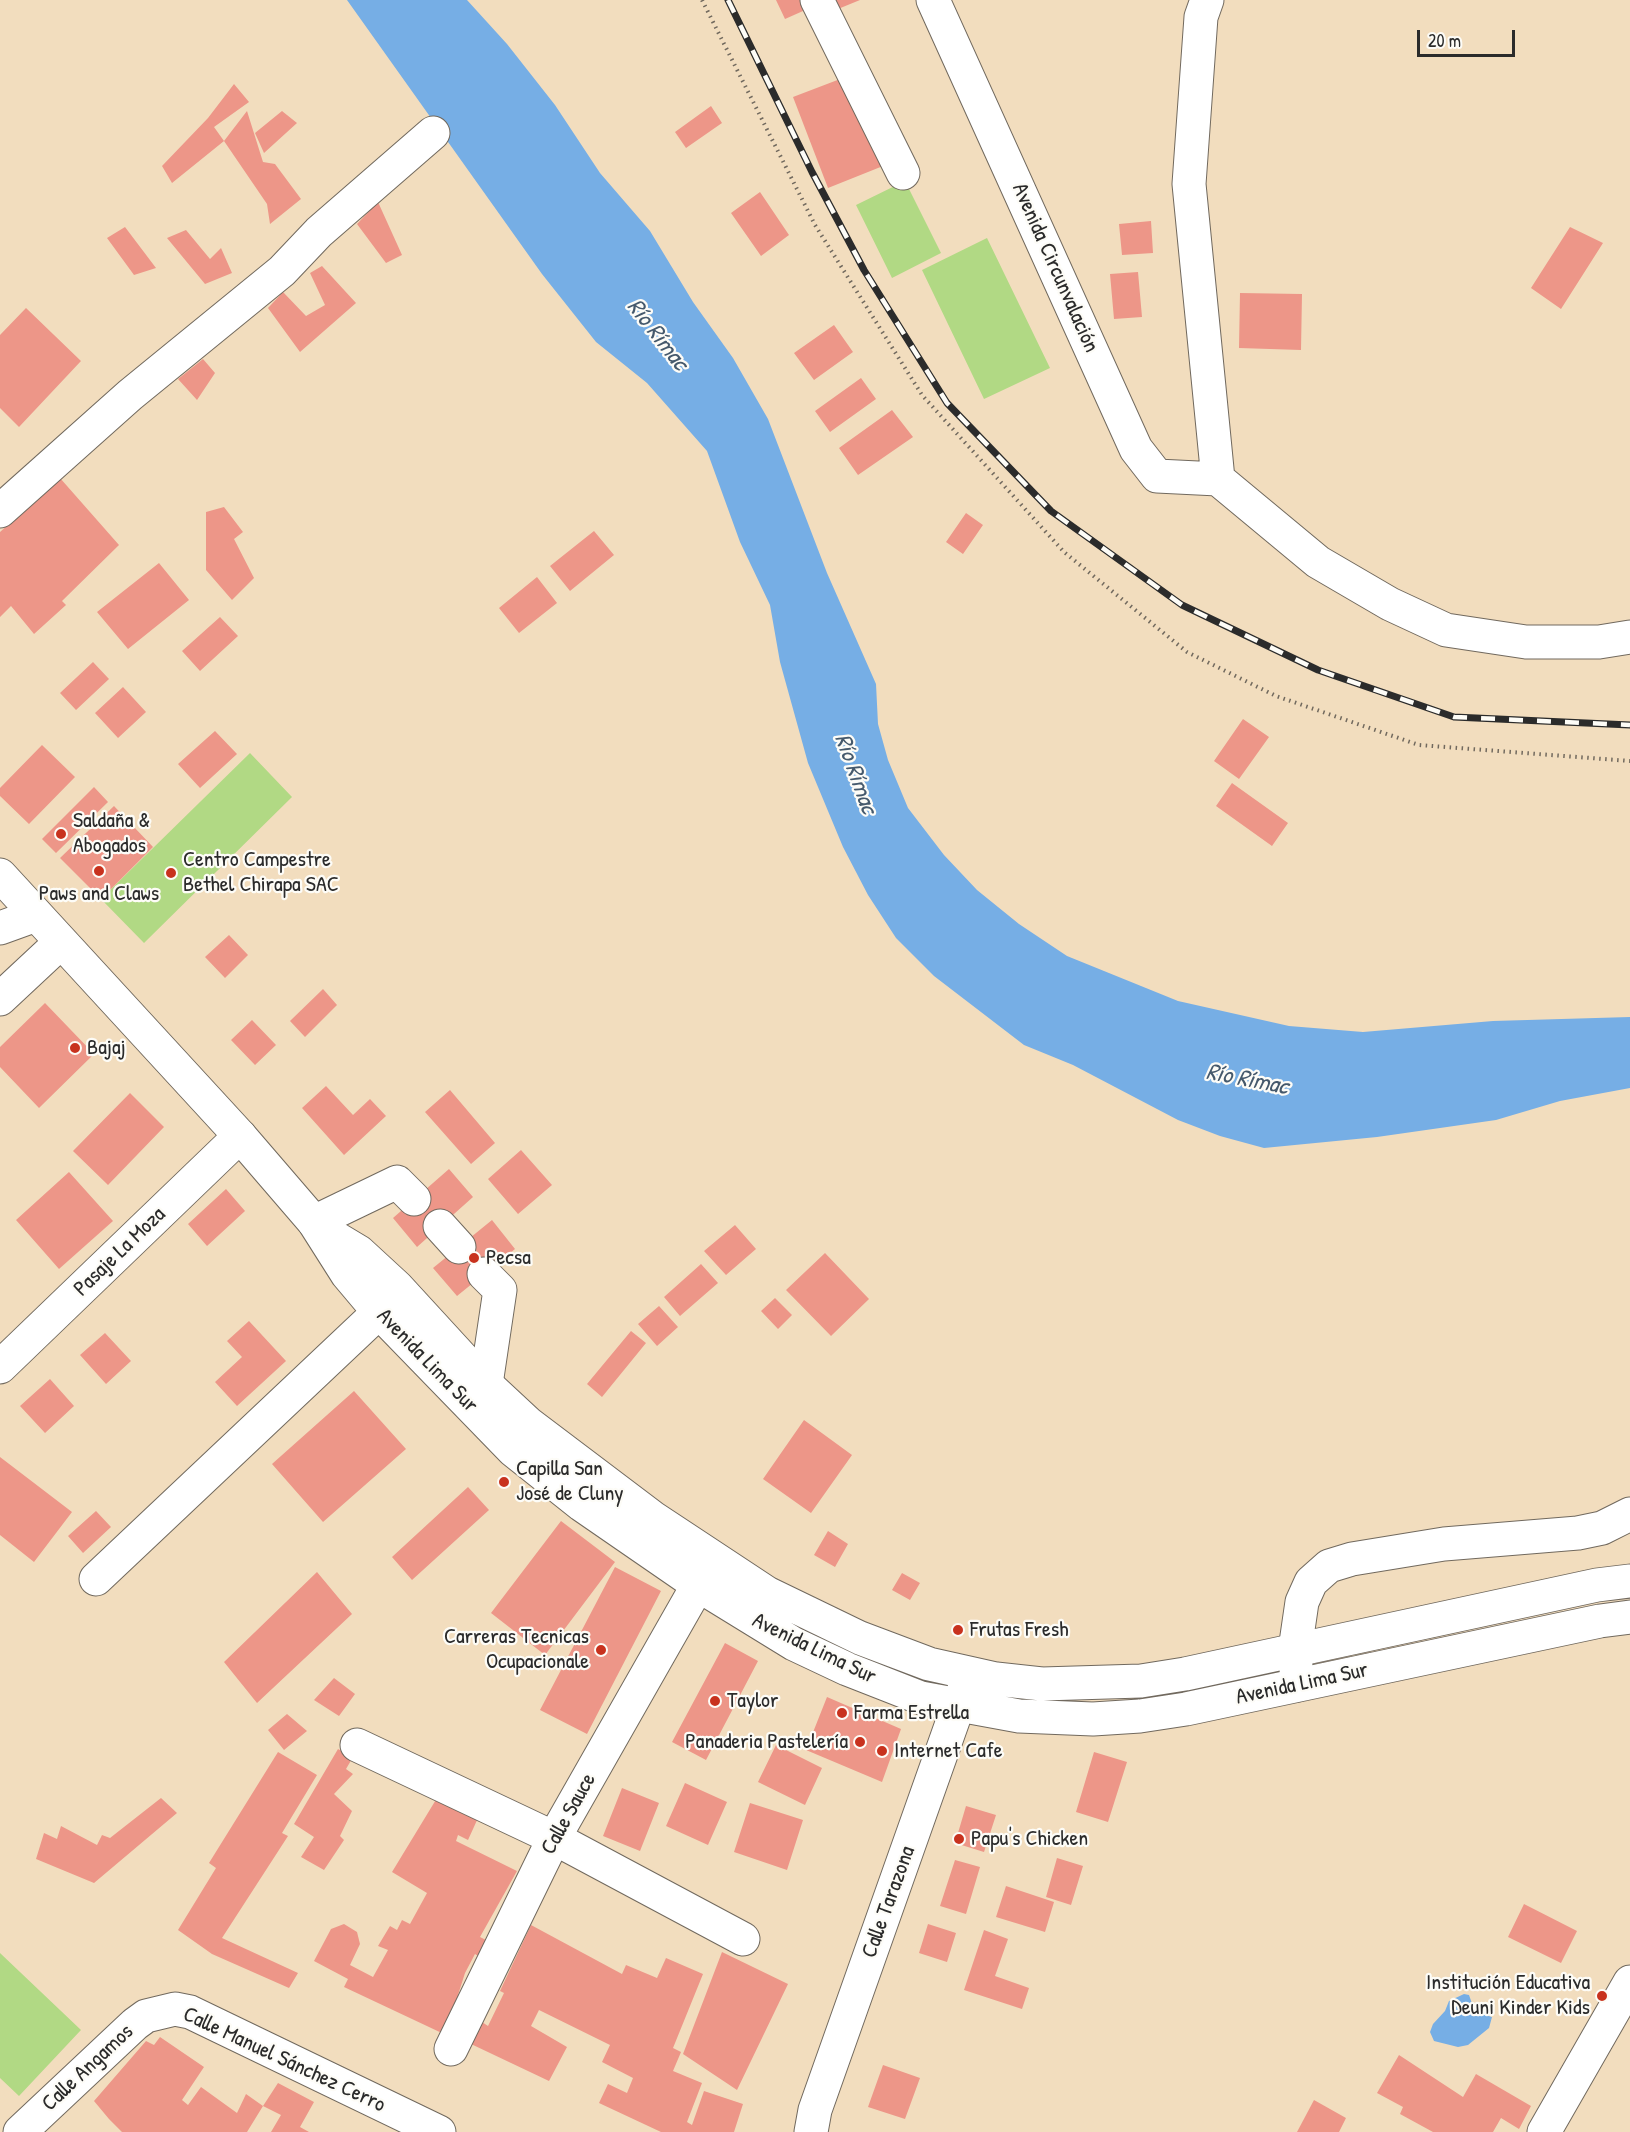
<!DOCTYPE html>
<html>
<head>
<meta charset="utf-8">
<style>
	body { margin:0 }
	#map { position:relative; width:1630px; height:2132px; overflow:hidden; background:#f2ddbe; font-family:"Patrick Hand",sans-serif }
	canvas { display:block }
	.scale { position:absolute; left:1417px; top:30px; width:98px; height:27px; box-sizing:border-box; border:3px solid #2b2b2b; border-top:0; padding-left:8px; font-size:18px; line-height:21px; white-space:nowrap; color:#2b2b2b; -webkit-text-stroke:4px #fdfcf7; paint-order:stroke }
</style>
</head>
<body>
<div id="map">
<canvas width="1630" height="2132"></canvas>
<div class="scale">20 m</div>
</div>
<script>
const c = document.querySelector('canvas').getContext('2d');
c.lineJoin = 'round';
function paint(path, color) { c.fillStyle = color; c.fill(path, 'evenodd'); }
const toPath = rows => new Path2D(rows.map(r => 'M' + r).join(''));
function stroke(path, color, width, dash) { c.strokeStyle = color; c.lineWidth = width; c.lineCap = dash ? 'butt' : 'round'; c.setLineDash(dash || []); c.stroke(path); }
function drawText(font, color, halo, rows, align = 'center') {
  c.font = font + ' "Patrick Hand",sans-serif'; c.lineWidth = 4.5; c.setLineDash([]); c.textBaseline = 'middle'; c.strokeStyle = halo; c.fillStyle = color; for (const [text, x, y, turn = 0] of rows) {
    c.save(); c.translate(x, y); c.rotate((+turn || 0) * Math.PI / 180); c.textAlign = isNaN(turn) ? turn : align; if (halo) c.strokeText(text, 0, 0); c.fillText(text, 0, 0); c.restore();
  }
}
const green = toPath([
	[905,181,941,253,892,278,856,205],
	[987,238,1050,368,984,399,922,270],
	[250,753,292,797,144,943,101,899],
	[0,1953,81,2030,19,2096,0,2078]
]);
const water = toPath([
	[347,0,467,0,507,44,555,105,600,173,650,231,693,302,733,358,768,419,827,573,876,684,878,724,888,760,908,808,944,855,977,890,1019,924,1067,956,1178,1001,1289,1026,1363,1032,1493,1021,1630,1017,1630,1088,1560,1101,1496,1120,1377,1137,1264,1148,1220,1136,1178,1120,1073,1065,1024,1045,934,976,896,938,868,895,843,847,808,763,780,662,770,605,740,542,707,451,647,383,596,342,542,274],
	[1464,1994,1469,1995,1475,2012,1492,2017,1489,2028,1468,2045,1458,2047,1434,2041,1430,2032,1433,2024,1445,2011,1449,2001]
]);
const building = toPath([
	[776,0,809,0,812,7,785,19],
	[834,0,860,0,838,9],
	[848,76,883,166,828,188,793,97],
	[234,84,249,102,214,127,224,141,172,183,162,166,208,118],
	[711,106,722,123,686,148,675,132],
	[247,111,263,162,275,164,301,199,270,224,267,204,224,141],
	[282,111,297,123,264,153,255,133],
	[760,192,789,235,761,256,731,213],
	[378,202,402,255,386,263,357,224],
	[1151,221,1153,253,1122,255,1119,224],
	[125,227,156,268,134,275,107,238],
	[1570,227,1603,243,1561,309,1531,288],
	[186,230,210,259,221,248,232,273,205,284,167,238],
	[322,266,356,303,300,352,268,308,283,292,306,316,325,305,310,273],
	[1138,272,1142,317,1114,319,1110,274],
	[1240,293,1302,294,1301,350,1239,348],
	[26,308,81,361,19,427,0,408,0,335],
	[834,325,853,352,814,380,794,353],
	[203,359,215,373,197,400,178,379],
	[861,378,876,399,830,432,815,411],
	[892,410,913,437,858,475,839,448],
	[60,478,119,545,62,601,66,605,34,634,11,606,0,617,0,532],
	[224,507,243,532,234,539,254,578,232,600,206,570,206,512],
	[966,513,983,525,963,554,946,542],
	[594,531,614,555,570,591,550,566],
	[159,563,189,600,128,649,97,612],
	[537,577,557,603,519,633,499,608],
	[220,617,238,636,200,671,182,651],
	[93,662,109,679,76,710,60,693],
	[123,687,146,712,118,738,95,713],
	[1243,719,1269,737,1239,779,1214,761],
	[215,731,237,754,200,788,178,764],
	[42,745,75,777,29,824,0,796,0,788],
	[1232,783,1288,823,1272,846,1216,806],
	[94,787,108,802,56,853,42,839],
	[114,806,153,847,101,899,60,858],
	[229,935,248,955,225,978,205,957],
	[323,989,337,1005,305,1037,290,1021],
	[45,1003,94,1054,39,1108,0,1067,0,1047],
	[252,1020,276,1045,255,1065,231,1040],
	[326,1086,353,1115,370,1099,386,1116,344,1155,302,1108],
	[450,1090,495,1143,471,1164,425,1112],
	[130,1093,164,1127,108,1185,73,1151],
	[521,1150,552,1185,518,1214,488,1179],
	[449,1169,473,1197,417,1247,393,1218],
	[69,1172,113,1221,59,1269,16,1220],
	[226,1189,245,1211,207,1246,188,1224],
	[492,1220,515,1249,457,1296,433,1268],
	[735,1225,756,1249,726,1275,704,1251],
	[825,1253,869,1299,831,1336,786,1290],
	[701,1264,718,1283,680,1316,664,1297],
	[775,1298,792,1315,778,1329,761,1311],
	[659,1306,678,1327,657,1346,638,1324],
	[249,1321,286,1361,237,1406,215,1382,242,1357,227,1341],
	[631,1331,646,1343,602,1397,587,1384],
	[105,1333,131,1361,106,1384,80,1355],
	[50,1379,74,1406,45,1433,20,1406],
	[354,1391,406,1449,323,1522,272,1464],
	[804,1420,852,1455,811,1513,763,1479],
	[0,1457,72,1512,34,1562,0,1535],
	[468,1487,489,1510,412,1580,392,1557],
	[96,1511,111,1527,83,1553,68,1536],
	[561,1521,615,1562,545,1655,491,1613],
	[828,1531,848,1544,835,1567,814,1555],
	[615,1567,661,1591,587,1734,540,1710],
	[317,1572,352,1614,257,1703,224,1662],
	[902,1573,920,1583,910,1600,892,1590],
	[725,1643,758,1661,706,1760,672,1742],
	[334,1678,355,1694,339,1716,314,1700],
	[827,1697,901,1729,882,1782,806,1750],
	[287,1714,307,1731,284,1750,268,1730],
	[776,1745,822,1768,805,1805,758,1782],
	[338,1749,353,1757,346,1769,353,1774,334,1794,352,1811,340,1836,344,1840,324,1870,301,1857,314,1837,294,1824],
	[278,1752,317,1775,282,1833,288,1836,222,1938,298,1973,289,1988,212,1954,178,1930,216,1868,209,1863],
	[1094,1752,1127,1762,1108,1822,1076,1812],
	[685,1783,727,1802,708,1845,666,1826],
	[622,1788,659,1803,640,1851,603,1836],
	[161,1798,177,1813,94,1883,36,1859,44,1833,57,1839,61,1826,97,1845,102,1835,110,1838],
	[437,1798,478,1818,468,1840,458,1835,456,1841,517,1871,480,1937,490,1942,481,1958,475,1954,465,1973,458,1995,465,1998,446,2035,344,1987,348,1979,314,1961,331,1929,344,1924,357,1932,360,1944,350,1965,373,1977,388,1950,378,1946,390,1926,397,1930,402,1920,410,1924,427,1893,392,1872],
	[750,1803,803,1820,787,1870,734,1852],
	[966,1806,996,1815,984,1852,955,1843],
	[1057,1858,1083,1866,1071,1905,1046,1897],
	[955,1860,980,1867,966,1914,940,1906],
	[1006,1886,1054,1902,1045,1932,996,1917],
	[1524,1904,1577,1931,1561,1963,1508,1937],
	[928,1924,956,1933,947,1962,919,1953],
	[531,1925,622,1974,626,1965,657,1978,666,1958,703,1974,673,2048,681,2052,673,2071,702,2083,687,2122,692,2125,704,2091,743,2104,734,2132,661,2132,599,2103,608,2084,627,2093,633,2078,602,2062,610,2045,539,2010,531,2026,567,2047,549,2081,471,2044,482,2022,488,2026,504,1993,500,1991],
	[984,1930,1008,1939,995,1976,1029,1988,1022,2009,964,1990],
	[722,1952,788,1984,737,2090,683,2054],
	[160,2037,204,2067,182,2100,188,2105,201,2087,237,2113,246,2094,263,2106,247,2132,122,2132,109,2119,94,2101,146,2041,154,2045],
	[1399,2055,1463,2097,1476,2074,1531,2106,1519,2129,1501,2118,1493,2132,1433,2132,1400,2114,1403,2107,1377,2093],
	[883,2065,920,2078,905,2119,868,2107],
	[278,2083,314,2102,300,2127,309,2132,271,2132,281,2115,263,2106],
	[1314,2100,1346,2118,1339,2132,1297,2132]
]);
const path = toPath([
	[702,0,815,225,922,395,1064,552,1187,652,1276,696,1419,745,1630,761]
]);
const minor = toPath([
	[817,0,903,173],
	[933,0,1136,449,1157,476,1218,479],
	[1207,0,1201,17,1189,184,1218,479,1318,562,1390,604,1446,630,1526,642,1599,642,1630,637],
	[0,511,130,395,282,271,319,232,433,133],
	[0,928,36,915],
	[0,999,60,943],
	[314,1222,397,1182,414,1199],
	[440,1226,459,1247],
	[484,1274,500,1290,486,1384],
	[0,1367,240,1136],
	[96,1579,379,1312],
	[1297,1685,1295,1650,1302,1602,1311,1582,1329,1566,1352,1559,1444,1544,1578,1533,1602,1528,1630,1514],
	[357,1745,554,1838,743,1939],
	[451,2049,554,1838,698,1585],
	[20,2132,135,2024,146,2016,175,2009,190,2012,439,2132],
	[811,2132,815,2110,968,1678],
	[1544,2132,1630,1982]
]);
const highway = toPath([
	[0,875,240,1136,314,1222,347,1274,379,1312,513,1450,582,1505,698,1585,794,1644,847,1669,921,1698,1019,1716,1093,1719,1140,1716,1186,1709,1600,1621,1630,1617],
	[324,1231,359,1252,397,1287,486,1384,529,1424,652,1517,767,1593,860,1638,929,1664,996,1679,1042,1684,1141,1681,1185,1674,1597,1585,1630,1581]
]);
const rail = toPath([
	[728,0,812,172,864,270,947,403,1051,511,1182,605,1318,670,1454,717,1630,725]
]);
const markers = [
	[61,834,6,"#c8321e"],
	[99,871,6,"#c8321e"],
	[171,873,6,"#c8321e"],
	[75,1048,6,"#c8321e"],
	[474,1258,6,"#c8321e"],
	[504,1482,6,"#c8321e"],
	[958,1630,6,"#c8321e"],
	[601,1650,6,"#c8321e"],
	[715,1701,6,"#c8321e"],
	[842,1713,6,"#c8321e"],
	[860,1742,6,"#c8321e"],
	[882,1751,6,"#c8321e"],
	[959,1839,6,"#c8321e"],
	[1602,1996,6,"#c8321e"]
];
const streetNames = [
	["Avenida Circunvalación",1055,268,66],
	["Pasaje La Moza",120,1252,-44],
	["Avenida Lima Sur",427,1361,46],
	["Avenida Lima Sur",814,1649,26],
	["Avenida Lima Sur",1302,1684,-12],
	["Calle Sauce",569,1814,-61],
	["Calle Tarazona",889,1902,-70],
	["Calle Manuel Sánchez Cerro",284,2060,25],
	["Calle Angamos",88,2068,-43]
];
const poiNames = [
	["Saldaña &",73,821],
	["Abogados",73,846],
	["Centro Campestre",183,860],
	["Bethel Chirapa SAC",183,885],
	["Paws and Claws",99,894,"center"],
	["Bajaj",87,1048],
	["Pecsa",486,1258],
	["Capilla San",516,1469],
	["José de Cluny",516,1494],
	["Frutas Fresh",970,1630],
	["Carreras Tecnicas",589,1637,"right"],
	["Ocupacionale",589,1662,"right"],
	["Taylor",727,1701],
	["Farma Estrella",854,1713],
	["Panaderia Pastelería",848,1742,"right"],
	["Internet Cafe",894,1751],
	["Papu's Chicken",971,1839],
	["Institución Educativa",1590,1983,"right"],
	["Deuni Kinder Kids",1590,2008,"right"]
];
const waterNames = [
	["Río Rímac",657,335,52],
	["Río Rímac",855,774,70],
	["Río Rímac",1247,1080,11]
];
paint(green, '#b1d984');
paint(water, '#76aee5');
paint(building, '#ed9688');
stroke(minor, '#71695e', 35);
stroke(highway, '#71695e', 35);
stroke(path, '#71695e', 4, [1.5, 4.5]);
stroke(minor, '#fff', 33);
stroke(highway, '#fff', 33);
stroke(rail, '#2b2b2b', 7);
stroke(rail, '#fdfcf7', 4.5, [14]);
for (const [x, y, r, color] of markers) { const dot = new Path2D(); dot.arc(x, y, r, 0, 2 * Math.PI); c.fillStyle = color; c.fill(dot); stroke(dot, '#fdfcf7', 2); }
drawText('22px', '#2b2b2b', '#fdfcf7', streetNames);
drawText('22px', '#2b2b2b', '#fdfcf7', poiNames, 'left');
drawText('italic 24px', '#45596c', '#fdfcf7', waterNames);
</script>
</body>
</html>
